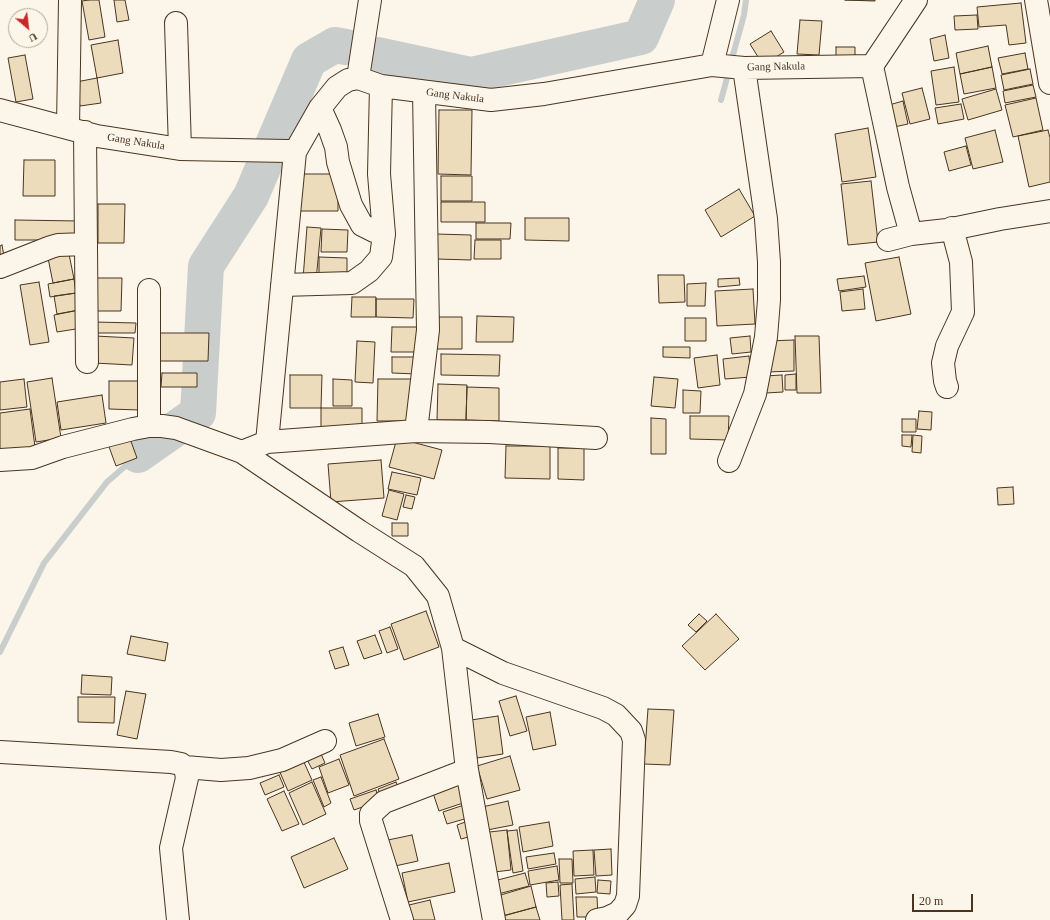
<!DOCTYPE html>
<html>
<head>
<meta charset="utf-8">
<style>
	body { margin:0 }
	#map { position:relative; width:1050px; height:920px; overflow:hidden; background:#fbf6e9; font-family:Georgia,serif }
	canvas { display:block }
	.north { position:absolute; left:8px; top:8px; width:40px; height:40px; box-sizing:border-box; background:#fbf6e9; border:1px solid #b4a999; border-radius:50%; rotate:152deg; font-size:11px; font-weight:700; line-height:16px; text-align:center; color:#4a3520 }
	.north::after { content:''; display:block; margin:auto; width:14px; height:18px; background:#c62828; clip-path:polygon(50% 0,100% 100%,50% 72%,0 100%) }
	.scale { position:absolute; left:912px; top:894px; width:61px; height:18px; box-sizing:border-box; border:2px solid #4a3520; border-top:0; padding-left:5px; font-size:12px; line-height:14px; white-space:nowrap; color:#4a3520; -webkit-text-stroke:3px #fbf6e9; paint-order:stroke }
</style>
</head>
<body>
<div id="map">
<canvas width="1050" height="920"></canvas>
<div class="north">U</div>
<div class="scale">20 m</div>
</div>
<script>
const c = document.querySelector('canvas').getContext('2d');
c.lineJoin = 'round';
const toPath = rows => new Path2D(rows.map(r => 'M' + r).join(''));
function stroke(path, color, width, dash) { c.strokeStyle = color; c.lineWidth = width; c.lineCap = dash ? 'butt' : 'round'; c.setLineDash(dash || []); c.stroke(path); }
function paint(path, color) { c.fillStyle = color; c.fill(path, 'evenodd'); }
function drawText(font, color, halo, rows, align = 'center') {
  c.font = font + ' Georgia,serif'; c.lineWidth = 3; c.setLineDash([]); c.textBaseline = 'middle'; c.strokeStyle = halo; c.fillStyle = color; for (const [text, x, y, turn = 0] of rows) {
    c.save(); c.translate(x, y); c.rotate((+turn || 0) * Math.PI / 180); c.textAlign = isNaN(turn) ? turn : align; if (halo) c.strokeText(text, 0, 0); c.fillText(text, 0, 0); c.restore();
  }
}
const stream = toPath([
	[731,62,744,15,746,0],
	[721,100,729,71],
	[0,652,44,563,107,482,138,455]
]);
const river = toPath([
	[378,55,471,75,641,37,657,0],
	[138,455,198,413,206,266,251,196,309,60,335,45,346,47]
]);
const building = toPath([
	[89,0,99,0,105,37,89,40,82,1,89,0],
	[114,0,125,0,129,20,117,22,114,0],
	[845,0,875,0,875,1,845,0],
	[1021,3,1026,43,1009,45,1006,25,979,27,977,7,1021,3],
	[977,15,978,29,955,30,954,16,977,15],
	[800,20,822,21,819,55,797,54,800,20],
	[771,31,784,52,763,65,750,44,771,31],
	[945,35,949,58,934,61,930,39,945,35],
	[118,40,123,73,97,78,91,45,118,40],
	[988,46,992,67,960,74,956,53,988,46],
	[836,47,855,47,855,62,836,62,836,47],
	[1025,53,1028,69,1002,74,998,58,1025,53],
	[25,55,33,99,16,102,8,58,25,55],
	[954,67,959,102,936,105,931,71,954,67],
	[992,67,996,88,964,94,960,74,992,67],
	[1030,69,1033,84,1004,90,1001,75,1030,69],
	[97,78,101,103,80,106,76,82,97,78],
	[1033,85,1036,97,1005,103,1003,91,1033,85],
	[922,88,930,119,910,124,902,93,922,88],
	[996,89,1002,110,968,120,962,99,996,89],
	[1036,98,1043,130,1013,137,1005,105,1036,98],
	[903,101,908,124,894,127,889,105,903,101],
	[961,104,964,119,938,124,935,108,961,104],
	[439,110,472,110,471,175,438,174,439,110],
	[868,128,876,177,842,182,835,134,868,128],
	[995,130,1003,162,973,169,965,138,995,130],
	[1048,130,1050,138,1050,182,1029,187,1018,136,1048,130],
	[966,146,971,165,949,171,944,152,966,146],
	[24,160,55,160,55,196,23,196,24,160],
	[296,174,338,174,338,211,296,211,296,174],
	[441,176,472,176,472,201,441,201,441,176],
	[871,181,878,242,848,245,841,184,871,181],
	[739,189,755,216,721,237,705,210,739,189],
	[441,202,485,202,485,222,441,222,441,202],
	[98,204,125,204,124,243,98,243,98,204],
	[525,218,569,218,569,241,525,240,525,218],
	[15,220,79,221,78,240,15,240,15,220],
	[476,223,511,223,510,239,476,239,476,223],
	[307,227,321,228,316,281,303,279,307,227],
	[322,229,348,230,347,252,321,252,322,229],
	[436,234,471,235,471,260,436,259,436,234],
	[475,240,501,240,501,259,474,259,475,240],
	[2,245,4,256,0,257,0,246,2,245],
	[69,254,74,279,53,283,48,258,69,254],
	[319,257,347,258,347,282,319,282,319,257],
	[899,257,911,314,876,321,865,263,899,257],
	[658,275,684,275,685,302,659,303,658,275],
	[864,276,866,287,839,291,837,279,864,276],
	[91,278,122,278,121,311,91,311,91,278],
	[739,278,740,285,718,287,718,279,739,278],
	[74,279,76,293,50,297,48,284,74,279],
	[39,282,49,342,30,345,20,285,39,282],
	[706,283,705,306,687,306,687,284,706,283],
	[753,289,755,324,717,326,715,291,753,289],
	[863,289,865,309,842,311,840,292,863,289],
	[76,293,79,310,57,314,54,296,76,293],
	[352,297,376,297,376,317,351,317,352,297],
	[376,299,414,299,413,318,376,317,376,299],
	[79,310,82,328,57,332,54,315,79,310],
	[477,316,514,317,513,342,476,342,477,316],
	[430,317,462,317,462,349,430,349,430,317],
	[685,318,706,318,706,341,685,341,685,318],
	[94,322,136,323,135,333,94,333,94,322],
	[392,327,418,327,418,352,391,352,392,327],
	[154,333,209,333,208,361,153,361,154,333],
	[95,336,134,338,132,365,94,363,95,336],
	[750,336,751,352,732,354,730,338,750,336],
	[795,336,819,336,821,393,797,393,795,336],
	[794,340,794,371,767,372,767,341,794,340],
	[357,341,375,342,373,383,355,382,357,341],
	[663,347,690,347,690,358,663,357,663,347],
	[441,354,500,355,499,376,441,375,441,354],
	[717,355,720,385,698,388,694,358,717,355],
	[749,356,751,377,725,379,723,359,749,356],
	[392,357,418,357,417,374,392,373,392,357],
	[162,373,197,373,197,387,161,387,162,373],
	[796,374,796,390,785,390,785,375,796,374],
	[290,375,322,375,321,408,290,408,290,375],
	[782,375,783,392,766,393,765,376,782,375],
	[654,377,678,379,675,408,651,406,654,377],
	[52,378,61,438,36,442,27,382,52,378],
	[24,379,27,407,0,410,0,382,24,379],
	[333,379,352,380,352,406,333,406,333,379],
	[378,379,413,379,413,421,377,421,378,379],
	[109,381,140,381,140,410,109,409,109,381],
	[438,384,467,385,466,420,437,420,438,384],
	[467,387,499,388,499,421,466,420,467,387],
	[683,390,701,391,700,413,683,413,683,390],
	[102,395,106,423,61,430,57,402,102,395],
	[321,408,362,408,362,429,321,428,321,408],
	[30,409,35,447,0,452,0,413,30,409],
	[919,411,932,412,931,430,917,429,919,411],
	[690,416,729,416,728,440,690,439,690,416],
	[651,418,666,419,666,454,651,454,651,418],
	[902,419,916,419,916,432,902,432,902,419],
	[902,435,912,435,911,447,902,446,902,435],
	[913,435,922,436,921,453,912,452,913,435],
	[129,436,137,458,116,466,108,444,129,436],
	[397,438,442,450,434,479,389,467,397,438],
	[506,446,550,446,550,479,505,478,506,446],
	[558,448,584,448,584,480,558,479,558,448],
	[381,460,384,498,331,502,328,464,381,460],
	[392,472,421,478,417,495,388,489,392,472],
	[1013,487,1014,504,998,505,997,488,1013,487],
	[389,490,404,494,397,520,382,516,389,490],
	[406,495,415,497,412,509,403,507,406,495],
	[392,523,408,523,408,536,392,536,392,523],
	[426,611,439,647,404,660,391,624,426,611],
	[699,614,707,621,696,632,688,625,699,614],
	[716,614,739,639,705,670,682,646,716,614],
	[390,627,398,649,387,653,379,631,390,627],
	[375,635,382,653,364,659,357,641,375,635],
	[131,636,168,643,165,661,127,654,131,636],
	[343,647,349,665,335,669,329,651,343,647],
	[82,675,112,677,111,695,81,694,82,675],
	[126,691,146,694,137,739,117,735,126,691],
	[516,696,527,731,510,736,499,701,516,696],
	[78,697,115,697,114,723,78,722,78,697],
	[648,709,674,710,670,765,644,764,648,709],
	[550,712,556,745,533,750,526,717,550,712],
	[378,714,385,737,356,746,349,723,378,714],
	[498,716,503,754,477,758,471,720,498,716],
	[384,739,399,779,354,796,340,755,384,739],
	[318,747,325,763,312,769,304,754,318,747],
	[510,756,520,790,487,799,477,766,510,756],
	[339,759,349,785,328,793,319,767,339,759],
	[303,760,312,780,288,791,279,770,303,760],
	[279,775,284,787,265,795,260,783,279,775],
	[321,777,331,803,324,807,313,780,321,777],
	[458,778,466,802,439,811,431,787,458,778],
	[312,782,326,814,303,825,289,793,312,782],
	[396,782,400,792,382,799,378,789,396,782],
	[376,790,379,801,354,810,350,799,376,790],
	[284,791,299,824,282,831,267,799,284,791],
	[508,801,513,825,482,831,478,808,508,801],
	[464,805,468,818,447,824,443,812,464,805],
	[468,821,472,836,461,839,457,825,468,821],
	[549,822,553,846,523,852,519,827,549,822],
	[507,830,511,870,486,873,481,833,507,830],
	[517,830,523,871,513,873,507,831,517,830],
	[412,835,418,861,395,866,388,840,412,835],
	[334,838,348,869,304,888,291,857,334,838],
	[611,849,612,875,596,876,594,850,611,849],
	[593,850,594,875,574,876,573,851,593,850],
	[554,853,556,864,528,869,526,857,554,853],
	[559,859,572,859,573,883,560,883,559,859],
	[449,863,455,892,408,902,402,873,449,863],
	[557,866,559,880,530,885,528,871,557,866],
	[525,873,529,886,494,895,490,882,525,873],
	[595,877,596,892,576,894,575,879,595,877],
	[598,880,611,881,610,894,597,893,598,880],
	[558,882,559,896,547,897,546,883,558,882],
	[572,884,574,920,562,920,560,885,572,884],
	[531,886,536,907,499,917,494,897,531,886],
	[576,897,597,897,598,917,577,917,576,897],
	[430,900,435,920,412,920,409,905,430,900],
	[536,907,540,920,500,920,499,917,536,907]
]);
const minor = toPath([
	[1036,0,1050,83],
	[176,23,180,149],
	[712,65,728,0],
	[872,66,898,187,911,234],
	[358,78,370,0],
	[320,108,330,130,336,147,338,162,351,205,362,225,374,231,384,234],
	[0,110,97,136,180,149,288,151,295,152,320,108,337,87,348,80,358,78,381,86,491,100,544,94,712,65,744,68,872,66,916,0],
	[68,127,70,0],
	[85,132,87,362],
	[888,240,911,234,947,230,1000,219,1050,211],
	[0,267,51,247,58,245,86,244],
	[282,285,352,283,369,271,381,257,384,234,379,174,381,86],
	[947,387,945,381,943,363,947,346,963,312,961,262,952,228],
	[149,426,149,290],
	[416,431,428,330,424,92],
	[267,442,295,152],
	[242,452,267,442,416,431,489,432,596,438],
	[0,460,32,458,63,447,133,429,149,426,162,426,176,428,242,452,359,531,414,566,438,596,453,648,467,770,494,920],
	[729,461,755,394,766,337,769,300,769,262,766,219,744,68],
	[453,648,503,673,603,708,616,715,631,731,634,740,628,896,625,905,618,913,607,918,597,920],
	[0,752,171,762,181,764,185,767,187,778,171,848,178,920],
	[185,767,221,770,249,768,282,760,325,741],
	[402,920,371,821,371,814,384,802,467,770]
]);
const streetNames = [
	["Gang Nakula",776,67,-1],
	["Gang Nakula",455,96,7],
	["Gang Nakula",136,142,9]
];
stroke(stream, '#c9cecd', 6);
stroke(river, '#c9cecd', 36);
paint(building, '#ecdcbc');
stroke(building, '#4a3520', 1);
stroke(minor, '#4a3520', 24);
stroke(minor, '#fbf6e9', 22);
drawText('11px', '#4a3520', '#fbf6e9', streetNames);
</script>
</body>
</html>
